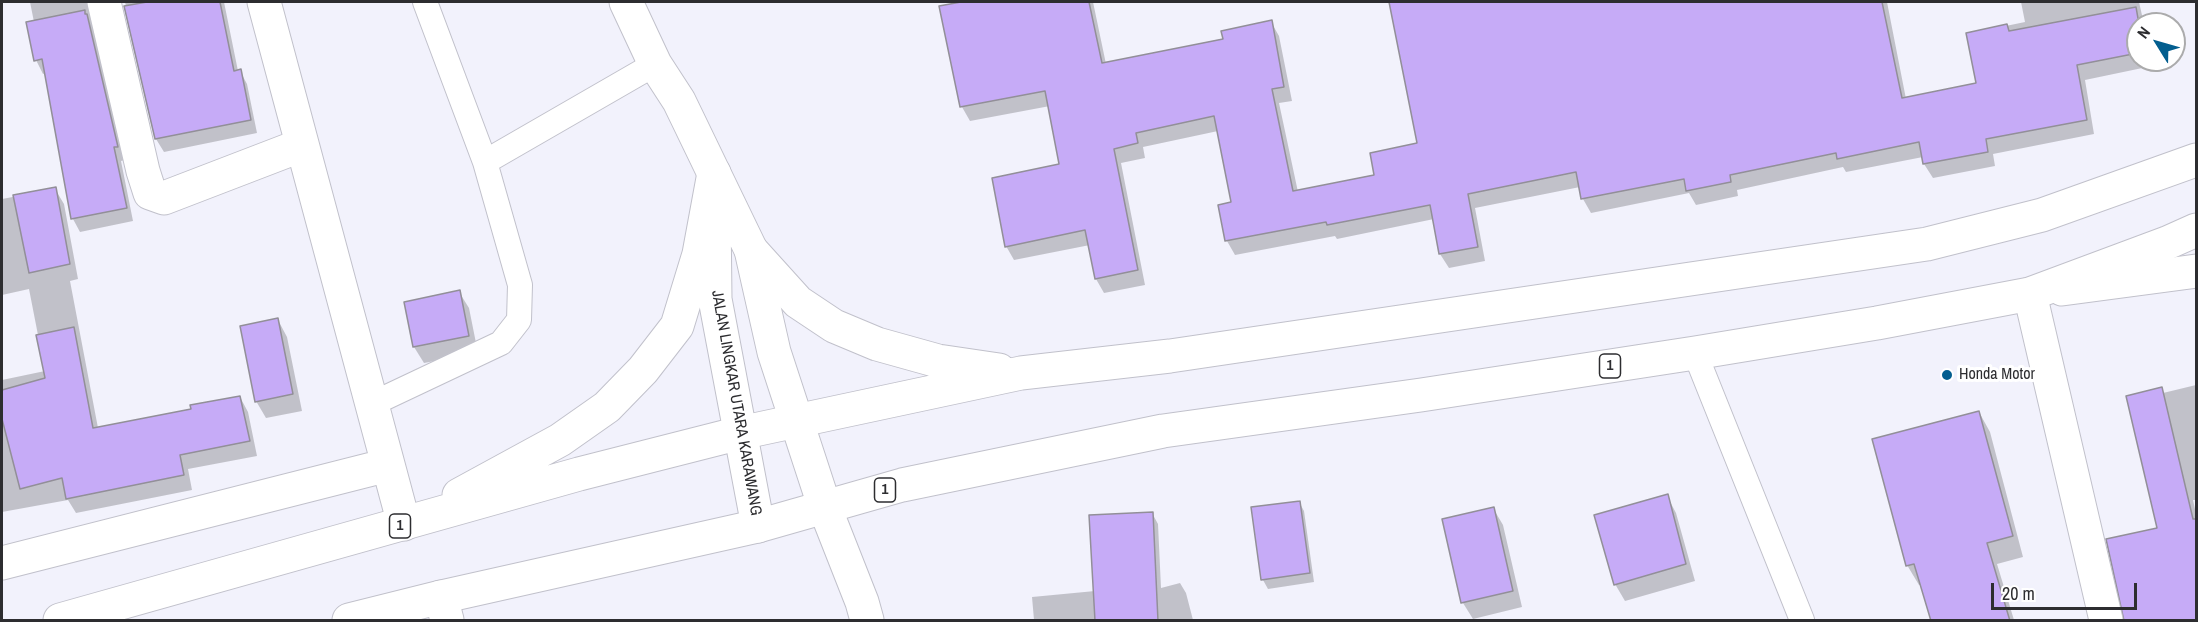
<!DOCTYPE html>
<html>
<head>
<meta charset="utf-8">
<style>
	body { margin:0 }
	#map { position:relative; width:2198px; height:622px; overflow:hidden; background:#f2f2fc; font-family:"Archivo Narrow",sans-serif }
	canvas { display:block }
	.frame { position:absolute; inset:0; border:3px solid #2d2d30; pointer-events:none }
	.north { position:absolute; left:2126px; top:12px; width:60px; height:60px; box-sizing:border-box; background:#fff; border:2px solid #ababac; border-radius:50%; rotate:307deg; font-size:16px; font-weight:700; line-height:24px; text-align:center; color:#2d2d30 }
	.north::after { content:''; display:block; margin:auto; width:21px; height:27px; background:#035e8f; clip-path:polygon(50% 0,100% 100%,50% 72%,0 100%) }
	.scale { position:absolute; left:1991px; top:583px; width:146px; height:27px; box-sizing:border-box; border:3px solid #2d2d30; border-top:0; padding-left:8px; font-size:18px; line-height:21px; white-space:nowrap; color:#2d2d30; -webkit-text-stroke:4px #fff; paint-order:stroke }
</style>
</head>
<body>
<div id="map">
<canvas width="2198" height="622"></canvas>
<div class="frame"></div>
<div class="north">N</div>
<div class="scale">20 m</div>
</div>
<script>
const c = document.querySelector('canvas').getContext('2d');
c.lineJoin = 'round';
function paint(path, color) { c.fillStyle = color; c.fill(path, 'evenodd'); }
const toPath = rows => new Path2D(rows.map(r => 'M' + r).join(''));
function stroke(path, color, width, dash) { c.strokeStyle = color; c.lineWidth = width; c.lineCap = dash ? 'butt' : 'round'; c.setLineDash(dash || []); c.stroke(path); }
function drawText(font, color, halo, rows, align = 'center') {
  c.font = font + ' "Archivo Narrow",sans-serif'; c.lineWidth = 6; c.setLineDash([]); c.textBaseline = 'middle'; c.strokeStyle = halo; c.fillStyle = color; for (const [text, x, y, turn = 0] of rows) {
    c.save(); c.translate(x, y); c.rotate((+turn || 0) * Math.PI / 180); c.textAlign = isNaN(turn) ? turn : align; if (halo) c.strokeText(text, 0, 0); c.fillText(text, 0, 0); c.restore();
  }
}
const shadow = toPath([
	[30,2,99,2,125,160,121,161,133,221,80,232,73,219,46,73,43,74,36,60,34,22],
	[125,2,224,2,238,71,240,71,247,84,257,133,164,152,156,139],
	[965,2,1093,2,1106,64,1225,40,1271,22,1279,36,1292,101,1279,103,1298,192,1376,176,1419,144,1391,2,1887,2,1906,99,1978,85,1967,34,2025,22,2021,2,2139,2,2144,24,2138,24,2138,60,2151,60,2152,66,2085,80,2094,134,1993,154,1995,166,1933,178,1924,164,1923,157,1846,172,1843,167,1737,190,1738,196,1696,205,1689,193,1591,213,1583,199,1580,187,1475,208,1485,261,1449,268,1440,254,1434,219,1337,239,1335,236,1235,255,1227,241,1219,206,1232,203,1218,131,1143,147,1145,158,1121,163,1145,285,1104,293,1096,279,1090,245,1014,260,1006,246,1061,166,1050,106,970,121,962,107,941,7],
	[55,189,64,204,78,279,70,281,98,428,192,410,240,397,248,412,257,456,188,469,192,490,76,513,68,500,2,512,2,380,45,371,29,289,2,295,2,199],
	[459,292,469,308,478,353,424,363,414,347],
	[278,320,287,337,302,411,266,418,256,401],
	[2196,385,2196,500,2193,500,2196,514,2196,620,2125,620,2159,529,2161,388,2163,393],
	[1979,412,1990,432,2023,557,1997,564,2014,620,1933,620,1922,585,1919,585,1907,565],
	[1667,496,1676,513,1695,581,1625,601,1615,584],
	[1299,502,1304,511,1314,582,1268,589,1263,580],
	[1493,508,1503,525,1522,607,1473,619,1463,603],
	[1152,513,1158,524,1161,588,1180,583,1186,593,1193,620,1034,620,1032,597,1095,591]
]);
const building = toPath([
	[147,2,220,2,234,71,241,69,251,120,155,139,124,6,147,2],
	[961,2,1089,2,1102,63,1223,39,1221,31,1272,20,1284,87,1272,89,1293,191,1374,175,1370,153,1417,143,1389,2,1882,2,1902,98,1976,83,1966,33,2007,24,2009,31,2136,7,2139,24,2138,53,2077,65,2087,120,1986,139,1988,152,1923,164,1919,142,1837,159,1836,153,1730,175,1731,182,1686,191,1684,179,1581,199,1576,172,1468,194,1478,247,1439,254,1430,205,1327,225,1326,222,1225,241,1218,205,1231,202,1214,116,1136,133,1138,143,1114,149,1138,270,1095,279,1085,230,1005,247,992,178,1059,164,1045,91,960,107,939,6,961,2],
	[85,10,85,14,87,14,118,147,114,147,127,208,71,219,42,59,34,61,26,22,85,10],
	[56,187,70,264,29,273,13,195,56,187],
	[460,290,469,336,413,347,404,302,460,290],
	[278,318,293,394,255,402,240,326,278,318],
	[74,327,93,428,191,409,190,405,240,396,250,441,180,455,184,475,66,499,62,478,20,489,2,419,2,390,45,378,36,335,74,327],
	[2162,387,2193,519,2196,519,2196,621,2124,621,2106,539,2157,528,2126,396,2162,387],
	[1979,411,2013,536,1987,543,2010,621,1931,621,1914,564,1906,566,1872,439,1979,411],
	[1668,494,1686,564,1614,585,1594,515,1668,494],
	[1300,501,1310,573,1261,580,1251,507,1300,501],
	[1494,507,1513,591,1461,603,1442,519,1494,507],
	[1153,512,1158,621,1095,621,1089,515,1153,512]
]);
const lane = toPath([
	[485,162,655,64],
	[1695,353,1802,620],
	[372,404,501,343,519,320,520,285,485,162,425,2]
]);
const street = toPath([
	[104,2,143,171,150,193,164,198,302,145],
	[264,2,404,524],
	[2030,294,2106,620],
	[825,508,862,602,867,620],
	[2,563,388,465],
	[441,597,447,620]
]);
const secondary = toPath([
	[2062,289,2196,271]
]);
const primary = toPath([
	[626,2,655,64,679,101,751,250,774,352,825,508],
	[714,213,715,299,758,526]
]);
const highway = toPath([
	[751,250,798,302,834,326,877,344,938,361,999,370],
	[459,495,560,440,607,407,643,370,677,326,699,254,714,173],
	[60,620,579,474,740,433,1021,373,1170,356,1927,244,2042,215,2196,160],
	[349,620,441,597,758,526,902,485,1163,431,1421,395,1695,353,1877,323,2030,294,2167,243,2196,230]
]);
const markers = [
	[1947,375,6,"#035e8f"]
];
const shields = [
	[1610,366,21],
	[885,490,21],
	[400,526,21]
];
const shieldNames = [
	["1",1610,366],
	["1",885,490],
	["1",400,526]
];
const poiNames = [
	["Honda Motor",1959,375]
];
const streetNames = [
	["JALAN LINGKAR UTARA KARAWANG",736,403,80]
];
paint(shadow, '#0003');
paint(building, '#c6abf7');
stroke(building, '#928f98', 1.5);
stroke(lane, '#c1c1cb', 26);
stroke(street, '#c1c1cb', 35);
stroke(secondary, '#c1c1cb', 35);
stroke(primary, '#c1c1cb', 35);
stroke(highway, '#c1c1cb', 35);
stroke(lane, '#fff', 24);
stroke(street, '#fff', 33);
stroke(secondary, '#fff', 33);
stroke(primary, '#fff', 33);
stroke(highway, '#fff', 33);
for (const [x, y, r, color] of markers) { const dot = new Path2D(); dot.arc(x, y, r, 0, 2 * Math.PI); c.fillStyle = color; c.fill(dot); stroke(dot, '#fff', 2); }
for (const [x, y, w] of shields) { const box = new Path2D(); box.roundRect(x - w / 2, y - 12, w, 24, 4.5); c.fillStyle = '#fff'; c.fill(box); stroke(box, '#2d2d30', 1.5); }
drawText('bold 15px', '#2d2d30', null, shieldNames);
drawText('16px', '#2d2d30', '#fff', poiNames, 'left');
drawText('16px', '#2d2d30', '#fff', streetNames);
</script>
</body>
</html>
